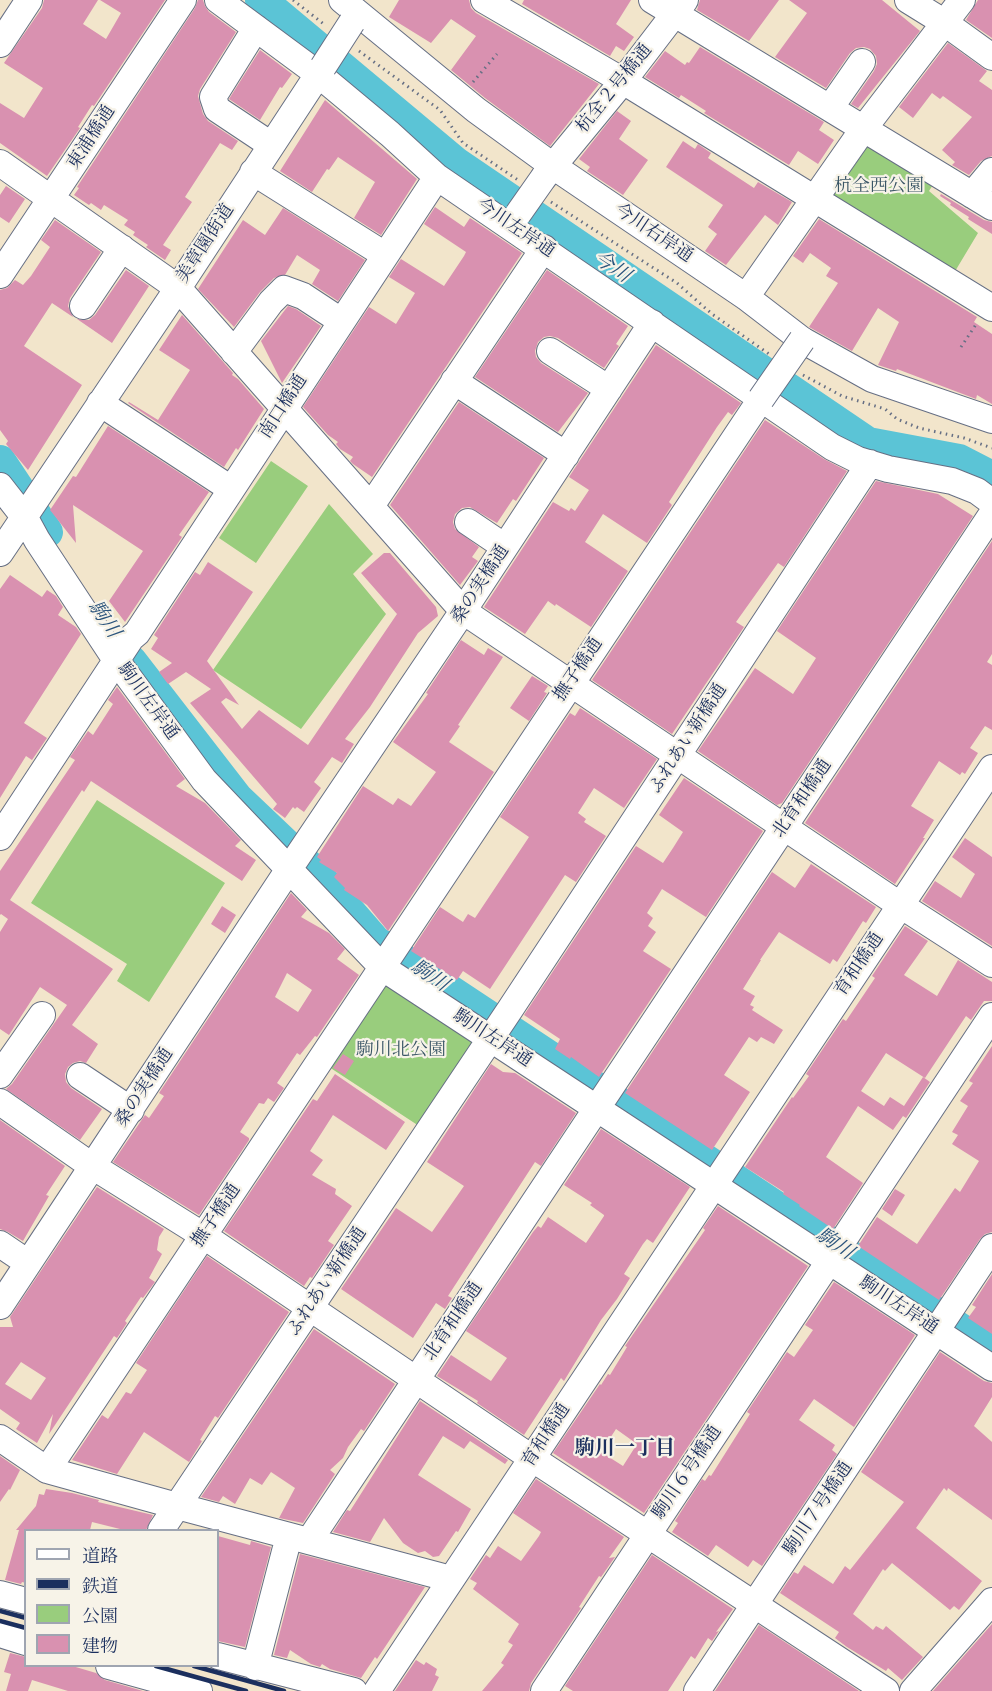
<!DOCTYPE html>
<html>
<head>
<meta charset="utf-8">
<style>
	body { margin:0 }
	#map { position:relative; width:992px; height:1691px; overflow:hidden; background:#f2e5cb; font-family:"IM FELL Double Pica","Noto Serif JP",serif }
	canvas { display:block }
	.legend { position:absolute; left:24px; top:1529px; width:195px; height:138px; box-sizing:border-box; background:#f7f3e8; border:2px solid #9fa5b1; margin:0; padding:8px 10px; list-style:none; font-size:18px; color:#1b2f5e }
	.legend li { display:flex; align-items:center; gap:12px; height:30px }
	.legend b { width:30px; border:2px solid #9fa5b1 }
</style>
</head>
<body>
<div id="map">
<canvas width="992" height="1691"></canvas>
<ul class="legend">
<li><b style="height:8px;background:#fff"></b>道路</li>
<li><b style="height:8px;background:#1b2f5e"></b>鉄道</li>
<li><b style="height:16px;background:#99cd7d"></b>公園</li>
<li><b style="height:16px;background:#d991b0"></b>建物</li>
</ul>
</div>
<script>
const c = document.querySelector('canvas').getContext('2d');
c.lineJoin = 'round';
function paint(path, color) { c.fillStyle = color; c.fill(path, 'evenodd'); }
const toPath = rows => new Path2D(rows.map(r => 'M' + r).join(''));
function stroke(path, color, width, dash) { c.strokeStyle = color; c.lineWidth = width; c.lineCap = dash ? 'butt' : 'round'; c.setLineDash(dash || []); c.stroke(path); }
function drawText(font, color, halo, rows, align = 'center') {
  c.font = font + ' "IM FELL Double Pica","Noto Serif JP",serif'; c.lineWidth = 4.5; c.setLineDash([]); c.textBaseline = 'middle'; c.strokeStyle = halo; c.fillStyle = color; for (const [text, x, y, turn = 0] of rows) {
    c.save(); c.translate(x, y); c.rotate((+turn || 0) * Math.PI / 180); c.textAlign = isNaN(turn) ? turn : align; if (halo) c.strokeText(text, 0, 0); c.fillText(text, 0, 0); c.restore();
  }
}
const green = toPath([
	[871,141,934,183,929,191,978,233,954,273,831,197,860,144],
	[271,461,308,486,256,563,219,538],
	[329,504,373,554,353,574,386,614,301,729,213,670],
	[97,800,225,883,149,1002,117,981,127,964,31,903],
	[385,976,478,1037,419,1126,326,1065]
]);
const river = toPath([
	[261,0,456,163,868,443,959,460,992,477],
	[0,461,47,532],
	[131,661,237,798,315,872,375,941,992,1350]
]);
const building = toPath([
	[44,0,98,0,83,24,106,39,121,13,100,0,165,0,94,106,92,105,78,127,80,128,47,176,0,143,0,103,24,118,43,88,4,63,42,8],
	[198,0,203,0,205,6,209,12,236,32,200,89,198,96,203,114,208,121,238,141,232,150,220,143,185,197,192,202,163,245,171,250,165,260,146,247,148,245,133,235,135,232,124,225,128,220,104,205,101,210,91,203,89,205,74,195,79,188,77,187,195,8],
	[399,0,469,0,471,8,476,13,599,84,550,146,485,98,451,70,476,36,451,19,431,43,389,17],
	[524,0,631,0,616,24,634,37,624,51,616,46,610,56,522,4],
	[700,0,779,0,749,41,697,10],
	[789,0,882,0,920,31,858,108,851,104,874,71,877,64,876,56,870,49,864,47,856,48,850,53,826,88,775,57,807,13],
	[978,0,992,0,992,38,966,20],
	[948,43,987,71,979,81,992,90,992,156,981,161,969,175,952,165,955,162,942,150,972,117,943,96,940,99,932,93,913,118,899,107],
	[700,47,824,122,819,130,834,140,818,164,798,151,789,165,704,113,706,111,681,95,679,98,645,77,665,51,685,65,687,62,689,63],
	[260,50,292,74,282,88,280,87,260,120,229,99],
	[325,100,417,179,381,235,354,218,375,182,338,157,329,170,327,169,312,192,280,171],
	[617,111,631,121,619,139,648,160,623,195,587,171,590,167,579,159],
	[683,141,695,149,698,144,708,151,711,153,708,158,754,188,758,182,792,202,778,225,765,215,726,265,705,251,717,234,708,227,723,205,666,167],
	[6,186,25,199,9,223,0,217,0,195],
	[941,194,984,220,992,222,992,234,968,219,969,217,950,205,951,203,940,196],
	[435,207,464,227,470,218,522,253,370,480,372,477,353,464,350,461,353,457,340,449,336,444,338,442,328,435,303,407,369,307,396,324,415,293,389,277,401,259,444,286,464,256,466,252,424,224],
	[283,208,365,260,338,301,312,284,320,270,297,255,285,275,274,278,260,292,234,327,198,289,243,220,265,235],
	[819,219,977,317,974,322,992,334,992,404,977,395,976,399,897,369,896,371,878,365,899,322,878,308,852,351,809,327,838,283,826,276,831,268,810,253,803,263,793,256],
	[55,220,101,252,70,298,68,306,73,317,52,303,24,346,82,385,28,470,6,444,8,441,0,430,0,290,7,288,15,280,23,285,31,276,50,247,41,240],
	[126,270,149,286,112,343,77,319,89,320,95,315],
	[547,270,628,326,616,344,619,346,604,368,558,338,550,336,544,337,538,342,535,351,536,357,541,363,588,393,558,432,475,377],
	[288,306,296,309,321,326,282,383,261,341],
	[182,315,233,373,232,375,238,379,264,409,238,450,236,448,224,467,128,403,129,402,158,420,190,370,159,350],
	[656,345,741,403,732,415,728,412,717,427,669,502,672,505,647,543,603,514,585,542,628,571,591,627,556,604,555,606,548,601,525,634,484,607,553,502,569,511,571,508,575,511,589,490,569,477],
	[459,402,544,458,516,501,513,499,497,523,470,507,462,508,455,514,453,522,455,529,479,547,472,557,478,561,460,585,390,505],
	[765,420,824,459,847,471,784,567,778,563,736,622,744,627,672,734,592,680],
	[108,426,209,492,179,535,182,537,125,622,109,601,143,551,73,505,76,543,50,510,73,476,76,477],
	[876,481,938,494,973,516,782,803,777,805,698,751,755,668,793,694,816,658,777,631],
	[992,541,992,654,987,662,992,665,992,730,985,726,970,748,978,753,965,774,962,772,960,775,939,761,911,806,934,820,923,838,925,838,895,884,805,823],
	[384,553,390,553,436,607,438,616,418,633,370,707,345,739,354,744,342,763,332,757,314,782,321,788,304,812,297,807,295,809,293,807,285,818,273,809,277,804,190,703,211,689,186,672,168,684,159,672,172,663,151,649,158,638,154,635,195,572,200,575,208,562,253,592,207,661,239,705,226,698,221,702,242,729,259,710,308,745,397,614,361,573],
	[10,575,42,597,47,590,56,596,63,607,58,615,76,627,81,634,24,723,47,738,32,760,26,756,0,798,0,589],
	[461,640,484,655,488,648,503,657,458,725,460,726,449,742,494,772,388,931,367,905,344,890,345,888,334,877,337,873,319,862,321,860,317,857,363,786,393,805,398,798,411,806,436,772,393,742,428,694,426,693],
	[532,676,548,686,544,692,547,693,529,721,510,708],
	[117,687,185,779,176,786,205,803,241,840,235,846,256,860,242,881,91,781,84,792,82,790,10,900,113,969,72,1025,98,1044,86,1063,80,1061,73,1063,68,1067,65,1074,66,1082,71,1088,102,1109,80,1140,6,1089,12,1084,67,1005,40,987,9,1035,0,1029,0,932,8,919,1,914,0,915,0,871,75,760,70,757,88,731,93,735,113,704,108,700],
	[580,708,657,759,624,808,594,788,578,813,586,819,584,822,606,836,576,882,565,875,490,989,463,971,457,980,411,951,440,907,463,922,468,914,475,918,529,837,500,817,570,713,575,716],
	[684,778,763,831,706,917,662,889,647,913,653,918,648,926,656,932,643,951,671,969,599,1077,571,1057,570,1059,555,1049,560,1039,524,1015,636,846,663,863,673,848,683,832,659,815],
	[965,838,992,857,992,946,922,901,935,881,961,898,975,874,952,857],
	[811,864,876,907,866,923,863,921,837,962,833,959,830,964,779,932,760,960,761,960,743,989,755,996,750,1005,754,1007,752,1010,783,1030,774,1044,761,1037,757,1042,749,1037,724,1075,750,1092,712,1150,625,1093,772,872,795,888],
	[291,893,307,910,301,917,329,933,345,949,337,959,359,975,317,1037,315,1036,300,1055,297,1053,277,1083,284,1088,274,1102,268,1098,264,1104,259,1103,240,1132,249,1138,249,1140,199,1215,113,1162,145,1115,149,1118,164,1096,159,1093],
	[287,973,312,990,298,1012,275,997],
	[222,906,236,915,225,933,211,924],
	[905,926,928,941,904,975,937,996,958,960,992,982,992,1001,984,1001,971,1020,966,1016,925,1078,886,1053,861,1091,884,1106,890,1097,904,1106,923,1077,930,1082,906,1118,903,1116,893,1130,858,1106,826,1157,863,1183,833,1229,799,1206,800,1205,783,1194,784,1192,745,1167,792,1097,793,1098,809,1076,806,1074,843,1019,846,1021,875,978,872,976],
	[992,1046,992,1232,985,1234,980,1239,939,1300,858,1246,877,1217,917,1244,955,1188,960,1192,979,1161,952,1144,958,1135,952,1132,968,1106,960,1101,973,1083,969,1081],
	[343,1054,354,1061,345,1075,333,1068],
	[491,1064,503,1072,515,1073,576,1113,541,1166,535,1162,448,1296,452,1298,445,1309,436,1303,413,1338,341,1289,396,1208,432,1232,464,1186,427,1162],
	[335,1074,405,1122,386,1150,333,1115,310,1151,323,1160,312,1175,336,1189,335,1194,352,1206,328,1241,334,1245,312,1278,310,1277,304,1286,224,1231,313,1099,317,1101],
	[0,1120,65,1166,46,1195,49,1196,23,1241,8,1232,0,1229],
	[601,1129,690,1187,653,1243,647,1239,643,1244,624,1274,630,1278,617,1299,601,1320,564,1381,561,1378,524,1435,477,1403,478,1401,437,1376,451,1355,491,1381,507,1358,466,1331,533,1232,538,1226,541,1228,548,1217,586,1243,604,1216,604,1215,590,1205,592,1203,564,1185],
	[97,1187,164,1229,159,1237,157,1250,162,1254,149,1278,155,1282,143,1298,141,1297,125,1321,127,1323,117,1338,114,1336,49,1434,53,1414,37,1443,16,1429,20,1423,0,1409,0,1327,13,1327,10,1317],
	[21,1362,46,1378,31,1400,5,1384],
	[895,1189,905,1195,892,1216,882,1209],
	[718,1206,808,1266,644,1513,553,1453,600,1384,601,1385,608,1374,610,1375,627,1347,625,1346,705,1230,703,1228],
	[616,1429,637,1444,623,1466,601,1452],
	[207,1256,289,1312,218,1418,215,1416,200,1440,202,1441,189,1462,144,1432,117,1474,72,1460,102,1415,108,1419,126,1392,131,1394,147,1370,136,1363],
	[992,1274,992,1334,968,1318,976,1307,972,1305],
	[834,1282,915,1335,854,1427,814,1399,799,1420,835,1445,832,1450,837,1454,762,1566,753,1560,748,1567,716,1545,708,1556,672,1532,678,1523,675,1521,702,1479,705,1481,709,1475,711,1476,750,1414,747,1412,787,1352,794,1357,813,1330,805,1325],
	[314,1329,395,1384,364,1431,361,1429,348,1447,343,1458,330,1470,335,1474,303,1523,279,1518,295,1488,271,1472,262,1485,250,1478,235,1504,223,1496,219,1502,201,1497],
	[940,1352,984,1381,992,1383,992,1397,974,1426,992,1442,992,1520,948,1488,947,1491,944,1488,916,1528,982,1581,959,1610,954,1606,950,1610,892,1563,885,1571,883,1569,853,1614,873,1630,876,1626,883,1630,886,1626,923,1657,902,1680,888,1668,886,1671,847,1647,835,1638,839,1632,780,1593,794,1572,798,1574,804,1565,833,1584,845,1566,850,1570,904,1502,861,1472],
	[420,1401,508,1460,505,1464,470,1441,464,1449,443,1436,418,1475,471,1509,458,1532,456,1531,439,1556,433,1557,425,1551,418,1553,403,1543,384,1518,370,1542,333,1532,347,1510,350,1511],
	[0,1456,20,1470,10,1490,9,1489,0,1502],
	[536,1479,624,1537,609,1558,615,1557,601,1577,599,1576,579,1607,581,1608,531,1683,529,1691,482,1691,504,1665,501,1663,513,1645,508,1642,519,1624,473,1589,477,1583,470,1579,486,1555,490,1558,498,1546,521,1561,539,1536,541,1532,513,1513],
	[46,1489,72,1493,99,1500,98,1502,153,1515,146,1530,124,1530,92,1522,90,1530,26,1530,26,1583,22,1582,21,1584,5,1580,19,1530,16,1530,36,1506,39,1494,44,1495],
	[218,1536,250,1545,251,1541,271,1547,245,1647,218,1641],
	[300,1554,425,1587,377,1659,375,1657,361,1678,330,1669,322,1664,320,1667,311,1664,290,1650,287,1658,274,1655],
	[652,1555,733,1609,716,1632,719,1631,712,1641,708,1638,695,1659,691,1656,668,1691,573,1691,565,1686],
	[992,1624,992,1691,933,1691],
	[759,1625,859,1691,715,1691],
	[10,1653,26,1657,26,1665,69,1665,96,1673,105,1680,143,1691,68,1691,32,1680,28,1691,6,1691,11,1674,4,1672],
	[416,1660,424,1665,426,1662,437,1669,435,1675,439,1677,432,1691,395,1691]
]);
const path = toPath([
	[293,0,325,25],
	[359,51,440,110,463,143,518,180],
	[473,82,497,54],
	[551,202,677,283,712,314,769,354],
	[961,347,977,323],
	[803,375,842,396,885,409,897,419,919,428,964,438,992,448]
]);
const minor = toPath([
	[218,0,318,74,390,134,437,177,832,447,858,460,888,469,952,481,977,491,992,502],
	[342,0,476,110,553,166,746,297,802,340,872,379,992,420],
	[484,0,623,81,992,308],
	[652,0,992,207],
	[908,0,945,23,992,57],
	[256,28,213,97,217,109,271,145],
	[0,44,29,0],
	[830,108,862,62],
	[0,163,178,288,463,611,888,897,992,964],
	[253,172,385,255],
	[544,177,623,81,685,0],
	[972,195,992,171],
	[0,275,183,0],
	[746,297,864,128,962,0],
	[83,306,122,248],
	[550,351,609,389],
	[234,352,271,302,284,289,303,296,341,321],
	[454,381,566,455],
	[100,403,231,489],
	[0,486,25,518,37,540,116,660,204,780,383,968,992,1368],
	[371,506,544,248],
	[468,522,505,547],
	[0,553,178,288,323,67],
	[0,837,131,638,137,633,437,177],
	[0,1075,42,1015],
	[80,1076,131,1110],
	[0,1102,89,1164,204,1236,539,1463,886,1691],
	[0,1244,28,1263],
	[0,1306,289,869,463,611,652,323],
	[0,1438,47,1470,177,1506,451,1579],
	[47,1470,761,399],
	[161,1530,509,1011,870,463],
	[309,1541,992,514],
	[0,1594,26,1601],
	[0,1634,26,1642],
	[218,1656,354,1691],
	[109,1666,199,1691],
	[255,1667,289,1536],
	[377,1691,992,768],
	[544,1691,992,1016],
	[697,1691,992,1247],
	[913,1691,992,1601]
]);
const rail = toPath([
	[0,1611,26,1618],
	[0,1621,26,1628],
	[156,1666,246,1691],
	[194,1666,284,1691]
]);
const minorBridge = toPath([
	[323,67,352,22],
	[518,214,544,177],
	[761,399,802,340]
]);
const streetNames = [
	["杭全２号橋通",615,89,-51],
	["東浦橋通",92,138,-57],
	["今川左岸通",515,229,34],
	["今川右岸通",653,234,34],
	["美章園街道",206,244,-57],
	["南口橋通",284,407,-57],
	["桑の実橋通",481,585,-57],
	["撫子橋通",579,670,-56],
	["駒川左岸通",147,702,54],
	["ふれあい新橋通",689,739,-57],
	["北育和橋通",803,799,-56],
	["育和橋通",860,965,-56],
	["駒川左岸通",492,1039,33],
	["桑の実橋通",145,1088,-57],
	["撫子橋通",217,1216,-56],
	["ふれあい新橋通",328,1282,-56],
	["駒川左岸通",898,1306,33],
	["北育和橋通",454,1322,-56],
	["育和橋通",547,1436,-57],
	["駒川６号橋通",688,1473,-56],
	["駒川７号橋通",819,1509,-56]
];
const parkNames = [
	["杭全西公園",879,187],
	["駒川北公園",401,1051]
];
const waterNames = [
	["今川",611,268,34],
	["駒川",103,620,56],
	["駒川",429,977,34],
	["駒川",834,1245,34]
];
const neighbourhoodNames = [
	["駒川一丁目",625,1450]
];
paint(green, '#99cd7d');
stroke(river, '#5bc4d6', 32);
paint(building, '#d991b0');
stroke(minor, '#666f84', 28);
stroke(path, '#666f84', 3, [1.5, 4.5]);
stroke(minor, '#fff', 26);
stroke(rail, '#1b2f5e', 4.5);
stroke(minorBridge, '#666f84', 28, []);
stroke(minorBridge, '#fff', 26);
drawText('18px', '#1b2f5e', '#f7f3e8', streetNames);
drawText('18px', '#3a5666', '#f7f3e8', parkNames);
drawText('italic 20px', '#2b547c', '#f7f3e8', waterNames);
drawText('bold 20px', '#1b2f5e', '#f7f3e8', neighbourhoodNames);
</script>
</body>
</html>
